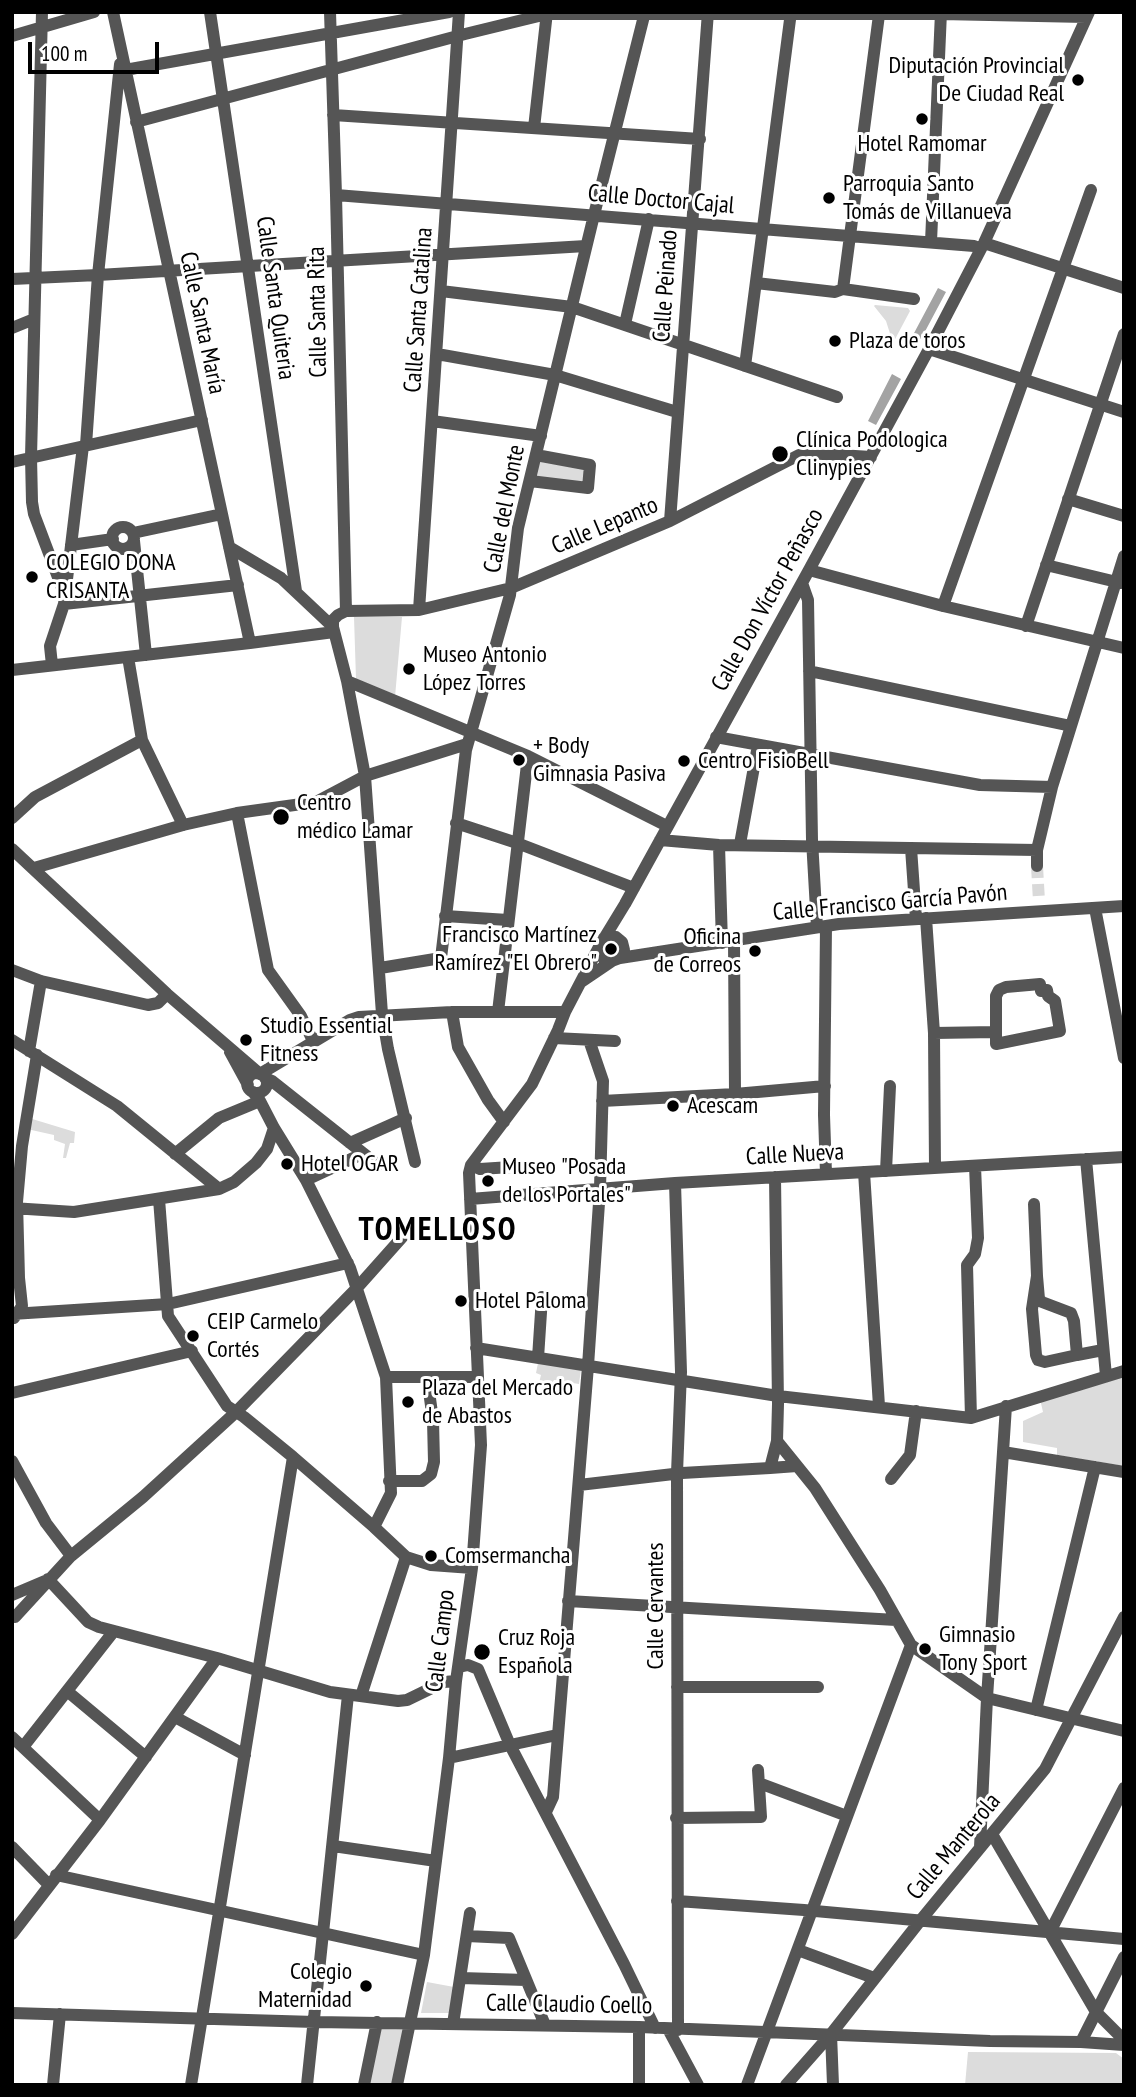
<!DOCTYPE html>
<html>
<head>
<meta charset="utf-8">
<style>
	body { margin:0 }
	#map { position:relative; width:1136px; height:2097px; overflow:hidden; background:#fff; font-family:"PT Sans Narrow",sans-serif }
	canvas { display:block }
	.frame { position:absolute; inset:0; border:14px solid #000; pointer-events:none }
	.scale { position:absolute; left:28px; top:42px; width:131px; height:32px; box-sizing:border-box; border:4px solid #000; border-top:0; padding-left:9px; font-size:21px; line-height:24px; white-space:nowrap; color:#000; -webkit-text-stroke:5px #fff; paint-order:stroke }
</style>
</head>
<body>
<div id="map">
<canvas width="1136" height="2097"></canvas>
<div class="frame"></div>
<div class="scale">100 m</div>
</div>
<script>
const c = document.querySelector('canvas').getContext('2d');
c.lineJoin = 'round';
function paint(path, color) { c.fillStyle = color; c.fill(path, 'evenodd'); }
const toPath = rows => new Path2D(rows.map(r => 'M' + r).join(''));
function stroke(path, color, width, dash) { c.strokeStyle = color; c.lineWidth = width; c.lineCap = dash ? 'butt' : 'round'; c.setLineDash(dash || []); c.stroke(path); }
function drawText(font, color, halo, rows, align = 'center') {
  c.font = font + ' "PT Sans Narrow",sans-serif'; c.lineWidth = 6; c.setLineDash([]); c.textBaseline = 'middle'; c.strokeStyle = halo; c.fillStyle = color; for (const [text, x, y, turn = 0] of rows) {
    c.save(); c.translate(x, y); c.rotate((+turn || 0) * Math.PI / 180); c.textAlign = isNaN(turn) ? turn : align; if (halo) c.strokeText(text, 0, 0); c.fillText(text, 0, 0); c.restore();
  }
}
const green = toPath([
	[875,305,908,308,910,311,893,343,886,321,874,306],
	[536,455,590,465,588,488,530,481],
	[354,617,402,617,395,697,356,679],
	[29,1118,75,1132,74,1143,70,1143,66,1158,63,1158,65,1144,54,1140,54,1135,27,1129],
	[538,1363,581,1369,579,1384,554,1380,551,1386,539,1383,541,1375,536,1373],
	[1124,1374,1124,1466,1057,1455,1057,1448,1023,1442,1023,1421,1043,1412,1040,1399],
	[427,1982,454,1987,449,2013,421,2013],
	[377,2022,410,2023,397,2085,364,2085],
	[968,2052,1116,2053,1124,2059,1124,2085,965,2085]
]);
const water = toPath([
	[938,288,946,292,921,339,913,335],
	[892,374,901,379,876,425,868,421]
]);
const minorTunnel = toPath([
	[1037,866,1039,901]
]);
const minor = toPath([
	[42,12,31,457,32,502,34,514,65,596],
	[113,12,250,643],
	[210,12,296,591],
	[330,12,336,195,346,611],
	[12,36,94,12],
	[125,70,449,12],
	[333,115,700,139],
	[136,122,465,34,547,14,941,14,1086,17],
	[534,128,547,12],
	[336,195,974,246,981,249],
	[931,242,941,12],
	[984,243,1124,288],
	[12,279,98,275,586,246],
	[756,283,835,292,843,289,914,299],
	[843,289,879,15],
	[441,291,572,307,837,397],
	[625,324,649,219],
	[12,328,34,319],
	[929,349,1124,412],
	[437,354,555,375,677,412],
	[745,366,791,12],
	[432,421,541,436],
	[86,445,98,275,120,64],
	[12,462,202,420],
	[530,481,588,488,590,465,536,455],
	[1068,499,1124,516],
	[670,521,708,12],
	'112 538a11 11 0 1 1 22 0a11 11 0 1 1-22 0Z',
	[133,533,222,514],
	[134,541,146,655],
	[71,545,113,539],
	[229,547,281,578,333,627],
	[1046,565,1121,583],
	[809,570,943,606,1124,648],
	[802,583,808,600,812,840,817,927],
	[64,604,238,585],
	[943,606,1091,190],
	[419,610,459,12],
	[1026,626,1124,334],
	[128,657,142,740,183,825],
	[52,665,50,646,64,604,83,446],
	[12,670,250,643,334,632],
	[809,671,1071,726],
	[347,681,528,756,667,826],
	[716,737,980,785,1052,787],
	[237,813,268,970,301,1016,313,1041],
	[12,818,35,797,142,740],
	[456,823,517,843,634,888],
	[660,840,719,845,1037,850],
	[740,844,758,745],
	[719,845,722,943],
	[911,848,916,919],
	[12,849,167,994,260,1074,350,1020,359,1017,452,1012,565,1012],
	[1037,866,1037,850,1052,787,1124,556],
	[34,868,183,825,237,813,316,802,365,776,467,744],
	[1095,908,1124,1058],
	[445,916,508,920],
	[926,918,934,1033,935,1168],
	[826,926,824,1115,826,1174],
	[604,938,616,937,622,942,624,950,620,958,612,961,604,959,599,953,600,945,625,904,809,570,929,349,984,243,1089,12],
	[734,941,735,1094],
	[620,958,839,924,1124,906],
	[380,968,441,958,466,750,510,595,518,528,594,215,645,12],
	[12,970,41,981,148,1005,158,1003,167,994],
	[581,982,612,961],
	[452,1012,458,1047,488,1100,504,1122],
	[498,1012,528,756],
	[934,1033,996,1032,996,1044,1060,1031,1055,1001,1048,996,1047,990,1041,991,1040,984,1006,987,999,990,996,996,996,1032],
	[554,1038,615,1041],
	[12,1040,117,1106,219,1189],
	[29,1051,41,981],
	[230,1052,248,1085],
	'247 1083a10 10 0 1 1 20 0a10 10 0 1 1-20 0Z',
	[265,1078,272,1081,378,1165],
	[253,1092,260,1101,274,1128,306,1180,350,1268,386,1377,391,1493,374,1527],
	[602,1101,735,1094,825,1086],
	[350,1143,406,1118],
	[175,1154,219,1118,260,1101],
	[1086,1159,1106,1376],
	[415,1162,388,1049,382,1014,365,776,347,681,333,627,333,620,338,615,346,611,419,610,511,588,670,521,799,455,807,453,871,457],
	[471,1165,480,1169,511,1167],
	[886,1171,890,1086],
	[864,1172,879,1406],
	[306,1180,362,1154],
	[675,1183,681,1372,677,1473,678,2030],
	[159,1199,168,1316,227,1406,244,1417,293,1457,374,1527,406,1557,431,1565,472,1568],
	[470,1199,675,1183,1124,1157],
	[1034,1204,1037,1276,1032,1309,1036,1355,1038,1360,1045,1362,1077,1355,1074,1321,1071,1313,1042,1302,1039,1299,1037,1276],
	[12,1208,74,1212,219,1189,234,1182,256,1163,267,1149,274,1128],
	[12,1314,168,1304,348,1263],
	[14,1318,22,1306,19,1278,17,1202,22,1146,37,1055],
	[476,1348,778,1396,971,1418,1124,1371],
	[1077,1355,1103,1350],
	[538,1358,542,1297],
	[386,1377,478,1377],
	[12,1393,192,1351],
	[971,1418,967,1265,975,1254,978,1238,975,1166],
	[777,1441,815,1488,880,1590,911,1645,987,1698,1124,1731],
	[1003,1452,1124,1472],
	[12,1461,46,1523,71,1556],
	[770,1468,797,1466],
	[891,1479,910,1455,916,1411],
	[389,1481,422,1481,431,1474,434,1462,433,1420,427,1377],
	[579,1485,682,1473,770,1468,777,1441,778,1404,775,1177],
	[48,1579,88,1622,99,1627,217,1658,330,1692,398,1701,407,1700,444,1682,456,1681],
	[12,1595,45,1581],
	[568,1601,896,1620],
	[15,1617,71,1556,143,1497,235,1413,356,1289,405,1234],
	[459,1667,468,1665,478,1669,510,1745,624,1964,655,2028],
	[677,1687,818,1687],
	[67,1691,146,1757],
	[361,1696,406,1557],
	[1036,1710,1095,1467],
	[175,1717,245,1755],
	[12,1737,100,1820],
	[23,1747,114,1631],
	[449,1758,557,1735],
	[759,1783,847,1816],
	[546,1812,553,1797,588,1366,600,1188,603,1081,589,1040],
	[676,1818,761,1817,758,1770],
	[992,1834,1096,2012,1124,2040],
	[333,1846,436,1861],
	[12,1847,49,1885],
	[980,1847,987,1698,1006,1406],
	[56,1875,424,1955],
	[677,1901,804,1910,1124,1939],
	[1050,1932,1124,1788],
	[12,1934,100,1820,217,1658],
	[467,1936,509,1938,545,2025],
	[798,1950,874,1978],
	[461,1978,526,1980],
	[12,2013,315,2022,639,2027,990,2041,1081,2042,1124,2045],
	[453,2024,470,1913],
	[668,2029,698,2085],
	[831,2034,833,2085],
	[1081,2042,1124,1957],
	[53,2085,60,2014],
	[191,2085,293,1457],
	[307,2085,348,1695],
	[364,2085,377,2022],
	[397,2085,424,1955,449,1758,456,1681,472,1568,481,1445,469,1173,471,1165,532,1084,558,1030,565,1012,600,945],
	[639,2085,639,2027],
	[747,2085,911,1645],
	[786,2085,831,2034,920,1921,1045,1769,1124,1617]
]);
const markers = [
	[1078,80,7,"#000"],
	[922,119,7,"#000"],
	[829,198,7,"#000"],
	[835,341,7,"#000"],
	[780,454,9,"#000"],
	[32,577,7,"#000"],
	[409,669,7,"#000"],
	[519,760,7,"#000"],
	[684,761,7,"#000"],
	[281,817,9,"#000"],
	[611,949,7,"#000"],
	[755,951,7,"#000"],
	[246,1040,7,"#000"],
	[673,1106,7,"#000"],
	[287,1164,7,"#000"],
	[488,1181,7,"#000"],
	[461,1301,7,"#000"],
	[193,1336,7,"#000"],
	[408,1402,7,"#000"],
	[431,1556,7,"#000"],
	[925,1649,7,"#000"],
	[482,1652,9,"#000"],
	[366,1986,7,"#000"]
];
const poiNames = [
	["Diputación Provincial",1064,66,"right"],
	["De Ciudad Real",1064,94,"right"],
	["Hotel Ramomar",922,144,"center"],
	["Parroquia Santo",843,184],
	["Tomás de Villanueva",843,212],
	["Plaza de toros",849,341],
	["Clínica Podologica",796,440],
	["Clinypies",796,468],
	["COLEGIO DONA",46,563],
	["CRISANTA",46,591],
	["Museo Antonio",423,655],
	["López Torres",423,683],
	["+ Body",533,746],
	["Gimnasia Pasiva",533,774],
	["Centro FisioBell",698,761],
	["Centro",297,803],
	["médico Lamar",297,831],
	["Francisco Martínez",597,935,"right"],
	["Ramírez \"El Obrero\"",597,963,"right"],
	["Oficina",741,937,"right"],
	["de Correos",741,965,"right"],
	["Studio Essential",260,1026],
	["Fitness",260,1054],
	["Acescam",687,1106],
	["Hotel OGAR",301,1164],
	["Museo \"Posada",502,1167],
	["de los Portales\"",502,1195],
	["Hotel Paloma",475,1301],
	["CEIP Carmelo",207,1322],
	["Cortés",207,1350],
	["Plaza del Mercado",422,1388],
	["de Abastos",422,1416],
	["Comsermancha",445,1556],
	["Gimnasio",939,1635],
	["Tony Sport",939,1663],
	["Cruz Roja",498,1638],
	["Española",498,1666],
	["Colegio",352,1972,"right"],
	["Maternidad",352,2000,"right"]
];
const streetNames = [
	["Calle Doctor Cajal",661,200,5],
	["Calle Peinado",666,286,-86],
	["Calle Santa Quiteria",275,298,82],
	["Calle Santa Catalina",419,310,-86],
	["Calle Santa Rita",318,312,-91],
	["Calle Santa María",202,323,78],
	["Calle del Monte",505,509,-79],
	["Calle Lepanto",605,526,-23],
	["Calle Don Víctor Peñasco",768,600,-61],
	["Calle Francisco García Pavón",890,903,-5],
	["Calle Nueva",795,1155,-3],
	["Calle Cervantes",656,1606,-90],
	["Calle Campo",441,1641,-83],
	["Calle Manterola",954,1847,-50],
	["Calle Claudio Coello",569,2005,1]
];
const districtNames = [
	["TOMELLOSO",438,1231]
];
paint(green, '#dcdcdc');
paint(water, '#a3a3a3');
stroke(minorTunnel, '#d9d9d9', 12, [12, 6]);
stroke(minor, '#555', 12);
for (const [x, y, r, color] of markers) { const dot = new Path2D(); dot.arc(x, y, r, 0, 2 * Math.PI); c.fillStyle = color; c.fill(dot); stroke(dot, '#fff', 2.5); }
drawText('24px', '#000', '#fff', poiNames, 'left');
drawText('24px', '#000', '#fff', streetNames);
c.letterSpacing = '2px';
drawText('bold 32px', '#000', '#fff', districtNames);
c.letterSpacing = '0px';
</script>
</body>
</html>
